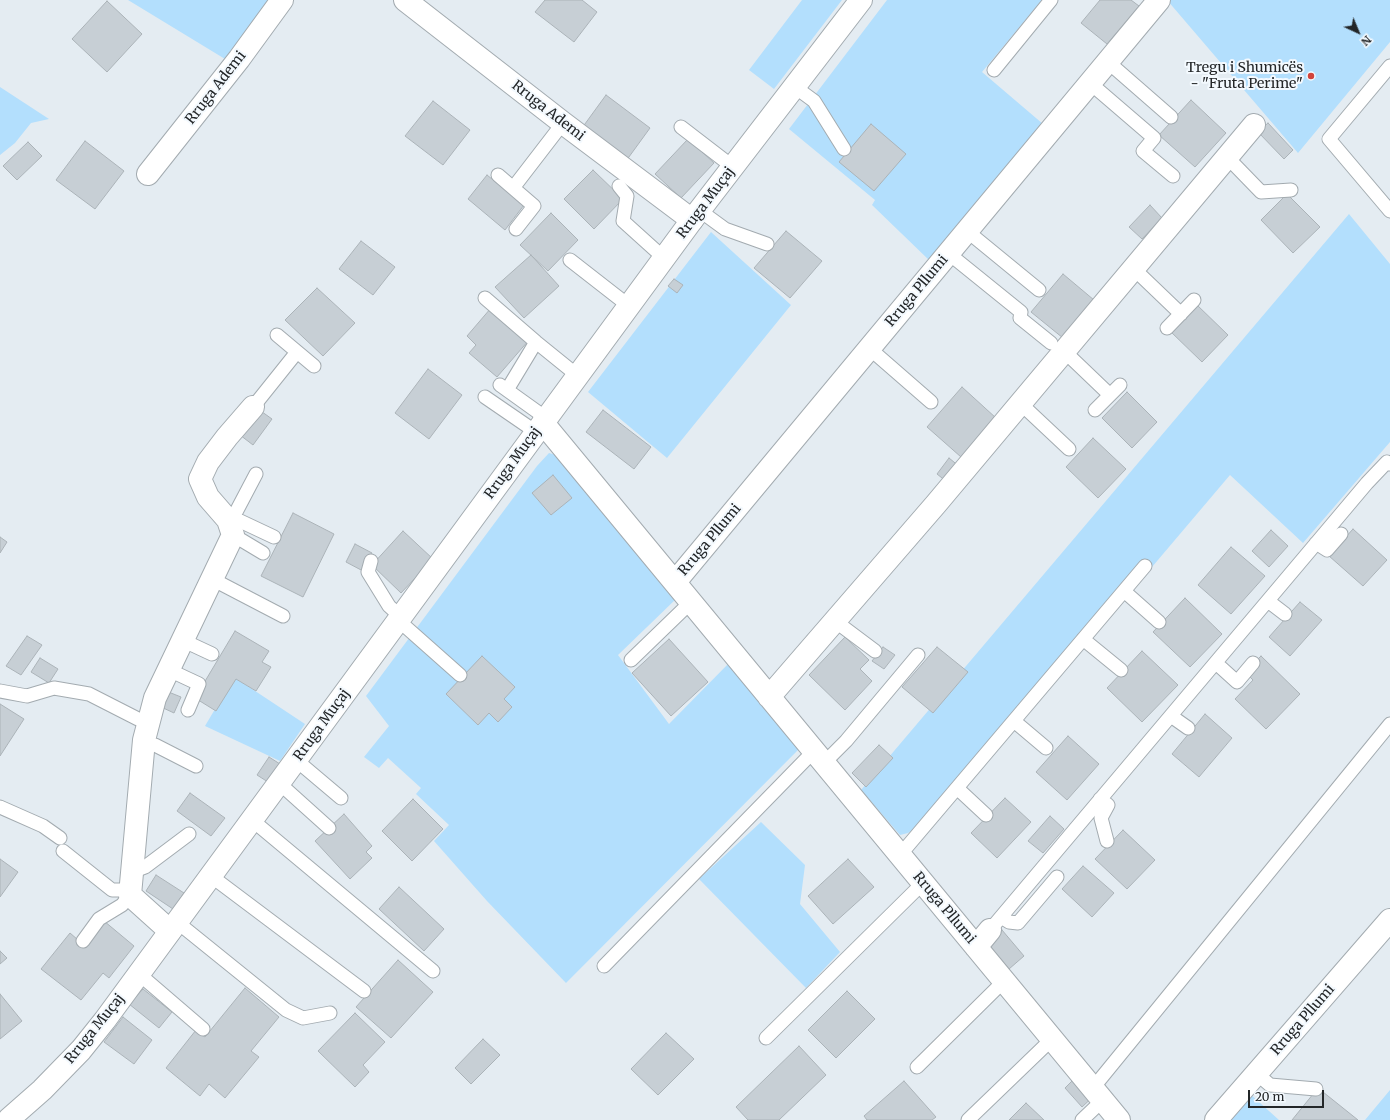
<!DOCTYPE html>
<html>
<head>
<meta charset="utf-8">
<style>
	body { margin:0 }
	#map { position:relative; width:1390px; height:1120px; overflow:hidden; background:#e4ecf2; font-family:Merriweather,serif }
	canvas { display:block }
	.north { position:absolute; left:1338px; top:12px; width:40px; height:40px; -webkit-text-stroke:3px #f3f9fe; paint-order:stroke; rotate:136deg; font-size:11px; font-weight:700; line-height:16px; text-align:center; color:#232628 }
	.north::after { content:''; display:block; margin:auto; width:14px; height:18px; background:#232628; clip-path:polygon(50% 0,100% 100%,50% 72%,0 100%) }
	.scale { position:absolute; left:1248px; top:1090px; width:76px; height:18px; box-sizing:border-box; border:2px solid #232628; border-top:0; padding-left:5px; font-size:12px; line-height:14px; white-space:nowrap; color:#232628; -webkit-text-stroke:3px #f3f9fe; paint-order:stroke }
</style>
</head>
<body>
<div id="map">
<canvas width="1390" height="1120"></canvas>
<div class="north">N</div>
<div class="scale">20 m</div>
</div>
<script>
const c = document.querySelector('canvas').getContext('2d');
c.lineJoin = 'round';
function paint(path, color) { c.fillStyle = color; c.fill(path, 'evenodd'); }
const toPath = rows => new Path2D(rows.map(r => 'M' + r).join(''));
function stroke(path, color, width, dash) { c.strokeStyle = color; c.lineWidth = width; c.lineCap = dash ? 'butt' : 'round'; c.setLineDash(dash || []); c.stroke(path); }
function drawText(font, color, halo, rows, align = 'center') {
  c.font = font + ' Merriweather,serif'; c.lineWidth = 4; c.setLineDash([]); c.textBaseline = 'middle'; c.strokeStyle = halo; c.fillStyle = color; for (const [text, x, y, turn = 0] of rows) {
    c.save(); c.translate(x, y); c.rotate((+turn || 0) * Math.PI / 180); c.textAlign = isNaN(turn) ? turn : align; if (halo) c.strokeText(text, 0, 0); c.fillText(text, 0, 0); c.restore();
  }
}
const green = toPath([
	[128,0,269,0,225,59],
	[802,0,842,0,774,89,749,70],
	[887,0,1042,0,982,72,1043,124,930,261,872,205,875,200,789,129],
	[1167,0,1390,0,1390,42,1298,153],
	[0,87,49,119,31,123,15,143,0,155],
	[1349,214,1390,264,1390,442,1303,543,1230,475,1152,567,1145,561,916,828,908,833,900,835,861,790],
	[711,232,791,305,667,458,588,392],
	[549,453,559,456,676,599,618,655,669,724,730,662,803,745,566,983,487,901,434,841,449,825,416,794,421,788,388,758,379,768,364,757,389,726,366,696,537,466],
	[234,677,305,724,280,761,205,726],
	[761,822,805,865,800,904,840,952,806,988,699,879],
	[1390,1090,1390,1120,1365,1120],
	[1249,1093,1279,1120,1226,1120]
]);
const building = toPath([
	[545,0,582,0,597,12,574,42,535,12,545,0],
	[1100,0,1131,0,1139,6,1107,44,1081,23,1100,0],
	[107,1,142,34,107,72,72,39,107,1],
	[606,95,650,128,626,161,582,128,606,95],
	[1191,100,1226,133,1195,167,1159,135,1191,100],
	[433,101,470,130,443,165,405,136,433,101],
	[1268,123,1293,150,1284,159,1258,132,1268,123],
	[871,124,906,154,874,191,839,162,871,124],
	[688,139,714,163,681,198,655,174,688,139],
	[85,141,124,171,95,209,56,180,85,141],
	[28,142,42,156,17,180,3,166,28,142],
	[593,170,623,199,594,229,564,199,593,170],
	[487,175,524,205,505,230,468,199,487,175],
	[1287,194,1320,227,1293,253,1261,220,1287,194],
	[1150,205,1162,218,1142,239,1129,227,1150,205],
	[551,213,578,240,548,271,520,245,551,213],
	[786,231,822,261,790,298,754,268,786,231],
	[361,241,395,267,373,295,339,269,361,241],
	[531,255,559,286,524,318,495,287,531,255],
	[1063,274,1094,300,1063,338,1031,312,1063,274],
	[674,279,683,285,677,293,668,286,674,279],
	[317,288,355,323,323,356,285,320,317,288],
	[1196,304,1228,335,1202,362,1170,331,1196,304],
	[491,308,529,340,497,377,469,353,476,345,467,336,491,308],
	[428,369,462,395,429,439,395,413,428,369],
	[962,387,996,418,961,457,927,427,962,387],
	[1127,392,1157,422,1132,448,1102,418,1127,392],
	[258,409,272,419,253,445,240,435,258,409],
	[603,410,651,447,634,469,586,432,603,410],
	[1093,438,1126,469,1098,498,1066,467,1093,438],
	[949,458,960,467,947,482,937,474,949,458],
	[553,475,572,498,551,515,532,493,553,475],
	[293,513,334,534,303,597,261,576,293,513],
	[1353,529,1387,560,1363,586,1329,556,1353,529],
	[1271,530,1288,546,1269,567,1252,551,1271,530],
	[403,531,433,559,401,593,372,565,403,531],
	[0,537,7,542,0,553,0,537],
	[355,544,372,553,363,571,346,562,355,544],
	[1231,547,1265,576,1231,614,1198,585,1231,547],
	[1185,598,1222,634,1190,667,1153,632,1185,598],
	[1300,602,1322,620,1290,656,1269,637,1300,602],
	[235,631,269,651,262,662,271,667,256,691,236,679,216,711,195,698,235,631],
	[27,636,42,645,21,675,6,666,27,636],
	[845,637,869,660,860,669,872,681,845,710,809,675,845,637],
	[669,639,708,682,671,716,632,673,669,639],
	[883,647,895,655,884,669,872,661,883,647],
	[937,647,968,672,933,713,902,687,937,647],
	[1142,651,1178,685,1142,722,1107,688,1142,651],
	[482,656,515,687,504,699,512,707,498,722,489,713,478,725,446,694,482,656],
	[1261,656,1300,694,1266,729,1235,699,1253,680,1245,672,1261,656],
	[40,658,58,669,49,683,31,672,40,658],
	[166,691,181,697,174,713,159,706,166,691],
	[0,704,24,719,0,756,0,704],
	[1205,714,1232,738,1199,777,1172,754,1205,714],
	[1068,736,1099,764,1067,800,1036,772,1068,736],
	[879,745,893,758,866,787,852,773,879,745],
	[269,757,280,764,268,782,257,775,269,757],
	[190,793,225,818,211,836,177,811,190,793],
	[1005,798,1031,822,997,858,971,833,1005,798],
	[413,799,443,829,412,861,382,831,413,799],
	[344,814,372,846,366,852,372,858,350,879,315,841,344,814],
	[1050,816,1064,829,1043,853,1028,841,1050,816],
	[1123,830,1155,860,1127,889,1095,859,1123,830],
	[0,859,18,872,0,897,0,859],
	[848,859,874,887,833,924,808,896,848,859],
	[1083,866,1114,893,1092,917,1062,889,1083,866],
	[156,875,184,893,173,909,146,891,156,875],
	[399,887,444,929,424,951,379,909,399,887],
	[104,921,134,946,109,978,103,973,81,1000,41,969,70,933,85,946,104,921],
	[1002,930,1024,956,1009,969,987,943,1002,930],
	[0,951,7,958,0,964,0,951],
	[398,960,433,992,391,1038,356,1007,398,960],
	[245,988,279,1017,251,1051,259,1057,225,1098,209,1084,200,1096,166,1068,196,1030,205,1037,245,988],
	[143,989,172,1012,159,1028,129,1004,143,989],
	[847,991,875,1019,836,1058,808,1030,847,991],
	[0,994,22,1021,0,1039,0,994],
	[355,1013,385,1042,363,1065,369,1072,355,1087,318,1051,355,1013],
	[123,1017,152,1040,134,1064,104,1042,123,1017],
	[666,1033,694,1059,658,1095,631,1069,666,1033],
	[483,1039,500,1055,471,1084,455,1068,483,1039],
	[799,1046,826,1075,779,1120,748,1120,736,1107,799,1046],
	[1078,1075,1096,1094,1082,1107,1065,1088,1078,1075],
	[904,1081,936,1117,932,1120,867,1120,864,1116,904,1081],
	[1318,1088,1358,1120,1292,1120,1318,1088],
	[1026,1103,1044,1120,1009,1120,1026,1103]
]);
const service = toPath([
	[1108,62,1171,117],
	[1390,66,1329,139,1390,211],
	[994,70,1051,0],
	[1090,83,1154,138,1143,151,1173,176],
	[795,87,814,101,844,149],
	[681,127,733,167],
	[1227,157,1261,192,1291,190],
	[498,175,534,206,516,229],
	[619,186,627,196,623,221,664,258],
	[513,188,563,123],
	[699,210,725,229,767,244],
	[967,231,1039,290],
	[948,253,1021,312,1020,318,1051,343],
	[570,260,629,306],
	[1133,268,1181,314],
	[485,298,536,342,578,376],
	[1167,328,1194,300],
	[277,335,314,366],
	[869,348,931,402],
	[1064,351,1110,395],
	[500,385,546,418],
	[507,390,536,342],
	[485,397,536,432],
	[1020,403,1069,449],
	[253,407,297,352],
	[1095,410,1120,385],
	[228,520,236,512,256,474],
	[229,523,240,521,274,537],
	[233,535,263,553],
	[1316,543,1327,550,1341,534],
	[371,561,368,572,389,606,401,617],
	[212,579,283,616],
	[1124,591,1159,622],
	[1268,601,1285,614],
	[398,620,460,675],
	[835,621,875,651],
	[1083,639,1121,670],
	[182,640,212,654],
	[631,660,691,602],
	[1216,663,1237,682,1253,663],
	[169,670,199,684,188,710],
	[0,691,27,696,54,688,89,694,138,719,149,721],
	[1171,716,1188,728],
	[1014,721,1046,748],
	[144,745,155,745,196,766],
	[296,760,341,798],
	[824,763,846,741,918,655],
	[279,783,329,828],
	[957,788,986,815],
	[1100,799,1108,805,1101,818,1107,841],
	[0,807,43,826,60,838],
	[252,820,433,971],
	[63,851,112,890,131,890],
	[900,855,1145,566],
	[132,872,145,867,189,834],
	[211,876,364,991],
	[1001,917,1009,922,1018,923,1057,877],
	[177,922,286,1010,303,1018,330,1013],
	[990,930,1367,483,1387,462,1390,464],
	[83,941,99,919,122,905,130,895],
	[604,966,814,751],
	[139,974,203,1029],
	[766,1038,923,883],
	[917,1067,1004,981],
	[1256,1073,1270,1085,1316,1089],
	[1093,1088,1390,724],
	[968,1120,1052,1039],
	[1082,1120,1103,1100]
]);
const minor = toPath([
	[405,0,563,123,692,220],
	[148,174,239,59,282,0],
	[543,423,1119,1120],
	[675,582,1159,0],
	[769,697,936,504,1254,125],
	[170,931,130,895,144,740,155,698,233,535,228,520,208,497,200,479,208,462,227,437,253,407],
	[976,947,990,930],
	[1216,1120,1390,920]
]);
const tertiary = toPath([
	[9,1119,42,1090,81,1050,105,1020,692,220,861,0]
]);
const markers = [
	[1311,76,4,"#d1433b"]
];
const poiNames = [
	["Tregu i Shumicës",1303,68],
	["- \"Fruta Perime\"",1303,84]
];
const streetNames = [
	["Rruga Ademi",216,88,-52],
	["Rruga Ademi",548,111,38],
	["Rruga Muçaj",706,203,-53],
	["Rruga Pllumi",917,291,-50],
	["Rruga Muçaj",513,463,-54],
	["Rruga Pllumi",710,540,-50],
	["Rruga Muçaj",322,725,-54],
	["Rruga Pllumi",944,908,50],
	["Rruga Pllumi",1303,1020,-49],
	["Rruga Muçaj",95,1029,-51]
];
paint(green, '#b3dffd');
paint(building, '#c7cfd5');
stroke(building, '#abb3b8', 1);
stroke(service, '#a3abb0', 15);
stroke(minor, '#a3abb0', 24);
stroke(tertiary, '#a3abb0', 24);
stroke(service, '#fff', 13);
stroke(minor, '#fff', 22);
stroke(tertiary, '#fff', 22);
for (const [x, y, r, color] of markers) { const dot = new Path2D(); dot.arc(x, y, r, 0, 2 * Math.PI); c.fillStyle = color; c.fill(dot); stroke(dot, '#f3f9fe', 1.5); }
drawText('14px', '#232628', '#f3f9fe', poiNames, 'right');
drawText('14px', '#232628', '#f3f9fe', streetNames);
</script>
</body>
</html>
